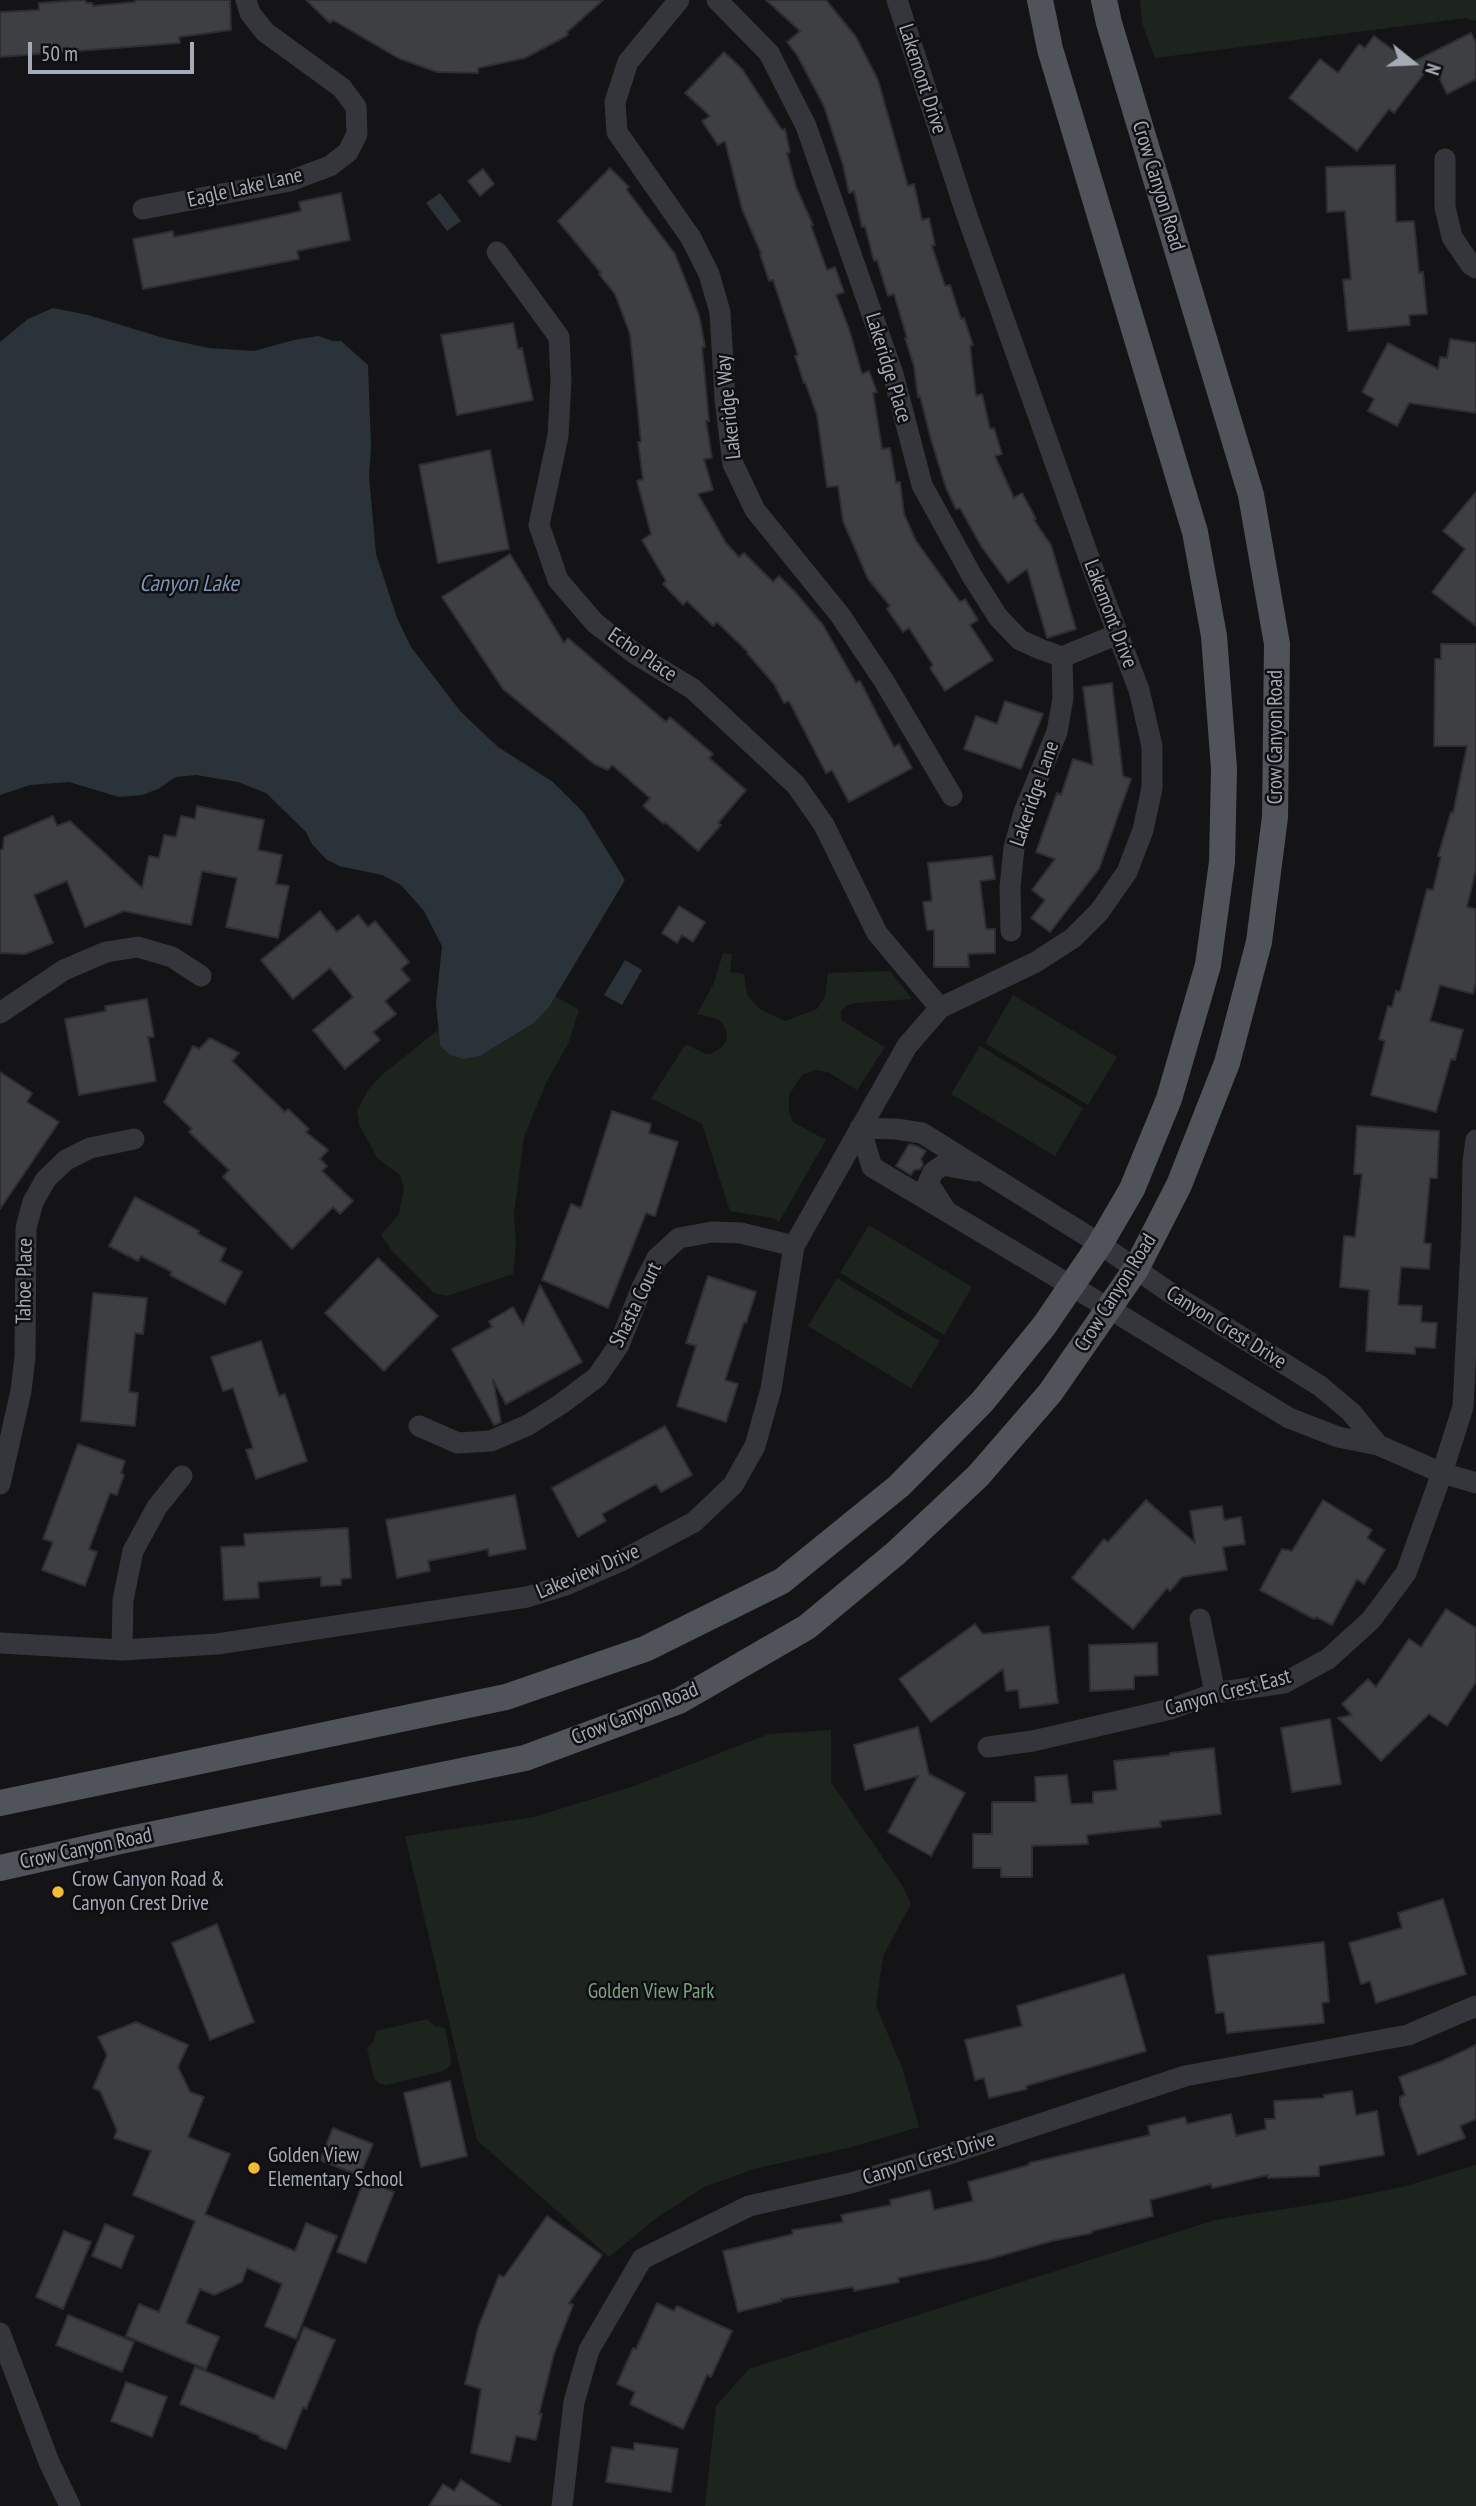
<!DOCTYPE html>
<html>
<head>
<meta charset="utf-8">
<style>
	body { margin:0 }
	#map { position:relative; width:1476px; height:2506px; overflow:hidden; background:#141416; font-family:"PT Sans Narrow",sans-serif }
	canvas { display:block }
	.north { position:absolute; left:1378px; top:28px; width:70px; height:70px; -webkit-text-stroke:5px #0f0f11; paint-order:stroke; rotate:108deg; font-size:19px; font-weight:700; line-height:28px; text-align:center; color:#a5aab7 }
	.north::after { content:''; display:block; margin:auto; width:24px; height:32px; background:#a5aab7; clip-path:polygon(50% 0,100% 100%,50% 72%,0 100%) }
	.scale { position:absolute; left:28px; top:42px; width:166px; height:32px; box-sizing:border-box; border:4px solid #a5aab7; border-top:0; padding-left:9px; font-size:21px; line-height:24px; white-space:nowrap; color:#a5aab7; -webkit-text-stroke:5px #0f0f11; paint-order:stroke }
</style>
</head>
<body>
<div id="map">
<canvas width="1476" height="2506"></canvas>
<div class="north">N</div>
<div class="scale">50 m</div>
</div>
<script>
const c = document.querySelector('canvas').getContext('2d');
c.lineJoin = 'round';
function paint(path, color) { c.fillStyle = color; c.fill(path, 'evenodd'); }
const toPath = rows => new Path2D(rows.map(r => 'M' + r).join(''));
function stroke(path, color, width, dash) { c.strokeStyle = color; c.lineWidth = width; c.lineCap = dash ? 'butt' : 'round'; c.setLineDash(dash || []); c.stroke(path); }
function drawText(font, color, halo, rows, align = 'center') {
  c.font = font + ' "PT Sans Narrow",sans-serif'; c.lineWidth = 5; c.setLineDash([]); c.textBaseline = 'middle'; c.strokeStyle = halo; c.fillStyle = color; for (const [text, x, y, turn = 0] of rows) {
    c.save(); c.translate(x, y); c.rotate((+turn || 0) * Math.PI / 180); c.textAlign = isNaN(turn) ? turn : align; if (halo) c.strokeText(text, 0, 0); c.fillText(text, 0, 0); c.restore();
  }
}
const green = toPath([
	[1140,0,1476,0,1476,21,1466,18,1155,58,1142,23],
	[723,953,732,954,730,972,744,974,747,995,761,1010,785,1021,817,1009,825,997,828,973,890,971,912,999,855,1003,846,1006,841,1011,841,1020,885,1047,857,1090,828,1072,815,1070,802,1075,789,1095,789,1113,793,1122,826,1140,779,1222,773,1218,730,1211,702,1124,651,1098,686,1044,703,1053,711,1054,722,1047,726,1041,727,1033,722,1023,718,1019,697,1014,714,983],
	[1013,995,1117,1057,1088,1105,985,1043],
	[555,996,579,1010,568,1044,546,1083,524,1137,514,1214,516,1245,513,1274,447,1296,434,1293,393,1252,381,1235,399,1214,404,1189,400,1175,377,1158,359,1124,357,1111,368,1090,382,1075,438,1030,440,1045,480,1056,534,1023],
	[980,1046,1083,1108,1055,1156,951,1094],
	[869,1225,972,1287,944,1335,840,1273],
	[837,1278,940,1341,911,1388,808,1326],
	[831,1730,831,1782,903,1887,911,1904,883,1956,876,2006,903,2070,919,2127,852,2147,754,2169,704,2187,658,2217,609,2257,477,2140,405,1836,534,1817,634,1786,769,1734],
	[427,2019,435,2026,445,2028,451,2058,450,2066,443,2071,387,2085,380,2084,374,2078,367,2048,374,2041,376,2031],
	[1476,2165,1476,2506,705,2506,716,2406,749,2369,1215,2220,1335,2201,1406,2186]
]);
const water = toPath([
	[440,193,461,221,447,231,426,203],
	[53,308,88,315,167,339,209,348,254,351,294,340,318,336,333,341,341,341,368,365,371,447,369,477,376,554,397,618,411,647,461,712,498,747,553,782,583,812,625,880,549,1007,534,1023,480,1056,464,1059,450,1055,440,1045,436,1003,442,946,424,911,401,885,382,875,339,866,326,859,312,844,306,832,266,793,238,782,196,775,176,777,158,789,142,795,119,797,69,782,30,785,0,795,0,342,28,319],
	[625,960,642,970,622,1005,604,995]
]);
const building = toPath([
	[83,0,85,0,86,3,92,3,93,6,135,2,135,0,230,0,231,30,179,37,180,43,0,57,0,12,39,10,39,3,83,0],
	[306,0,603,0,567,32,568,35,525,58,478,68,478,73,437,72,398,58,333,20,330,23,306,0],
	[766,0,826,0,856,37,878,80,908,186,914,184,922,220,929,218,935,245,932,246,945,286,950,285,961,319,964,318,973,345,970,346,976,396,982,394,990,429,994,428,1002,454,995,456,1014,498,1022,493,1036,519,1034,520,1051,545,1076,629,1047,638,1027,569,1008,583,981,546,960,508,956,509,946,488,930,436,920,396,918,397,914,366,905,338,907,338,894,294,888,296,877,260,874,261,865,226,862,227,854,191,849,193,843,165,824,106,797,55,787,42,800,31,766,0],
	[1471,33,1476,43,1476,79,1447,94,1432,63,1394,113,1389,109,1357,151,1289,98,1320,59,1338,73,1359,44,1365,48,1374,36,1411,63,1471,33],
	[724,52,742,69,782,130,785,129,790,152,787,153,796,187,813,225,811,226,827,270,835,267,844,292,836,295,849,329,862,374,869,371,877,392,873,393,882,449,890,448,896,483,900,482,904,514,916,541,960,602,965,599,978,620,970,625,993,660,945,691,930,668,933,665,909,628,903,632,887,609,890,606,868,579,843,521,838,486,827,487,817,415,805,382,804,383,795,356,798,355,773,280,769,281,760,254,761,253,742,209,725,141,718,145,702,121,710,116,685,93,724,52],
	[1395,165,1396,222,1414,221,1419,273,1423,272,1427,314,1409,315,1410,325,1348,331,1343,280,1351,279,1345,211,1327,212,1326,167,1395,165],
	[610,168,629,187,626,189,675,254,699,315,705,347,702,347,709,421,706,421,712,458,704,459,713,490,698,494,726,543,739,557,744,553,773,582,779,576,795,592,823,625,856,683,860,681,894,747,899,744,912,768,849,802,832,770,826,773,789,701,784,703,774,684,747,653,748,652,717,622,713,626,687,601,683,605,663,584,666,581,642,540,651,534,637,481,643,479,638,442,641,442,630,334,615,294,599,274,601,273,558,221,610,168],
	[483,169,494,184,480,196,468,181,483,169],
	[341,193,350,240,297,251,299,259,143,289,133,239,173,231,174,237,251,222,301,211,299,202,341,193],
	[513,323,518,349,522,348,533,400,457,415,441,335,513,323],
	[1450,339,1476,343,1476,413,1409,403,1397,426,1368,411,1374,399,1362,392,1388,343,1438,369,1440,357,1447,358,1450,339],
	[490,450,509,549,438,563,419,465,490,450],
	[1476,492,1476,626,1432,592,1465,549,1443,531,1476,492],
	[510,554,564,643,568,638,666,722,670,717,713,754,709,758,746,790,718,823,721,825,698,851,665,822,664,824,643,806,650,798,612,765,608,770,594,764,503,689,442,597,510,554],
	[1441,644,1476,644,1476,869,1467,907,1476,909,1476,982,1473,994,1440,985,1430,1021,1463,1030,1455,1060,1451,1059,1436,1112,1371,1095,1385,1041,1379,1039,1388,1006,1392,1007,1396,991,1400,992,1427,889,1433,890,1441,857,1438,856,1451,812,1453,813,1467,746,1434,746,1435,659,1441,659,1441,644],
	[1112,683,1123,776,1131,779,1099,869,1050,932,1031,918,1045,900,1032,890,1055,859,1036,852,1057,793,1061,795,1073,759,1093,765,1083,687,1112,683],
	[1005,701,1043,714,1021,769,964,749,976,716,997,724,1005,701],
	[197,806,264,820,258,850,282,855,276,884,289,886,278,938,226,927,237,878,202,871,191,925,124,911,85,927,67,881,34,895,53,943,25,954,0,953,0,850,3,849,4,837,53,816,57,826,70,821,142,888,149,856,159,858,164,835,176,837,181,816,195,819,197,806],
	[992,856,995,879,980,881,986,929,995,929,995,953,968,954,969,967,934,967,934,930,927,930,923,902,932,901,928,863,992,856],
	[679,906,705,922,693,942,682,935,677,943,662,933,679,906],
	[320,911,337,932,358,915,368,927,375,921,409,962,401,969,410,980,385,1001,396,1014,373,1032,380,1040,345,1069,313,1030,353,997,330,968,293,999,261,960,320,911],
	[147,999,154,1037,148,1037,156,1081,79,1095,65,1019,106,1011,105,1006,147,999],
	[210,1038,239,1053,232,1061,285,1112,288,1109,309,1129,306,1132,328,1150,320,1159,327,1166,322,1171,353,1201,340,1214,333,1207,292,1249,223,1177,229,1170,189,1132,192,1129,164,1102,193,1046,199,1049,210,1038],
	[0,1072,32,1093,27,1102,59,1122,0,1209,0,1072],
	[612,1111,651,1124,649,1133,678,1142,655,1216,646,1213,608,1308,542,1280,571,1204,581,1208,612,1111],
	[1357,1126,1439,1131,1437,1178,1430,1178,1424,1243,1431,1244,1429,1269,1401,1267,1398,1305,1422,1306,1421,1322,1437,1323,1435,1348,1415,1347,1415,1354,1366,1351,1369,1290,1340,1287,1344,1236,1355,1237,1362,1174,1354,1174,1357,1126],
	[909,1144,917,1146,926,1151,921,1159,923,1165,920,1169,914,1170,911,1175,896,1166,909,1144],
	[135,1197,199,1231,198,1234,226,1249,220,1261,242,1272,225,1304,170,1275,172,1272,141,1256,138,1261,109,1246,135,1197],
	[378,1258,438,1316,384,1371,325,1313,378,1258],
	[708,1276,756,1292,746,1323,744,1322,725,1380,738,1384,726,1422,677,1406,696,1346,686,1343,708,1276],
	[540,1285,582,1362,506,1404,493,1380,501,1422,494,1425,452,1349,492,1327,489,1321,513,1307,523,1325,540,1285],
	[93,1293,147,1298,143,1334,135,1333,129,1392,138,1393,135,1426,81,1421,93,1293],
	[261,1341,279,1396,285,1394,307,1461,256,1479,246,1450,253,1448,233,1388,223,1391,211,1357,261,1341],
	[665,1426,692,1475,661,1492,656,1484,602,1514,606,1521,578,1537,552,1488,665,1426],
	[78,1444,125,1461,121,1473,124,1475,117,1495,110,1493,89,1549,97,1552,85,1586,42,1570,53,1542,43,1539,78,1444],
	[515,1495,526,1549,489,1556,488,1549,428,1561,430,1571,397,1578,386,1520,515,1495],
	[1146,1500,1195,1543,1190,1511,1222,1506,1224,1520,1241,1517,1245,1544,1223,1547,1227,1570,1182,1577,1170,1591,1167,1588,1133,1629,1072,1578,1104,1539,1108,1542,1146,1500],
	[1323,1500,1372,1530,1367,1538,1385,1550,1364,1584,1357,1579,1332,1625,1316,1617,1314,1619,1260,1590,1282,1549,1292,1551,1323,1500],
	[348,1528,351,1578,341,1579,341,1585,321,1586,321,1577,258,1582,259,1598,224,1600,221,1547,245,1546,244,1534,348,1528],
	[1446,1609,1476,1628,1476,1682,1447,1726,1429,1714,1381,1761,1338,1718,1352,1715,1342,1704,1368,1679,1376,1687,1409,1639,1421,1647,1446,1609],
	[975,1624,983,1634,1049,1626,1058,1703,1020,1708,1018,1690,1006,1691,1003,1669,931,1722,899,1679,975,1624],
	[1157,1643,1158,1675,1134,1676,1134,1689,1090,1691,1089,1645,1157,1643],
	[1330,1719,1341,1784,1292,1792,1281,1728,1330,1719],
	[918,1727,929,1774,965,1793,931,1856,888,1832,918,1776,865,1790,854,1745,918,1727],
	[1214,1748,1221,1814,1160,1821,1161,1827,1087,1835,1088,1844,1032,1846,1032,1877,1001,1877,1001,1868,973,1868,973,1834,992,1834,992,1802,1036,1802,1035,1777,1067,1775,1071,1804,1093,1803,1093,1792,1117,1790,1114,1761,1170,1755,1170,1753,1214,1748],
	[1443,1899,1466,1974,1376,2003,1370,1981,1361,1984,1349,1943,1402,1928,1398,1913,1443,1899],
	[217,1924,254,2022,210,2040,172,1943,217,1924],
	[1324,1942,1329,2002,1322,2003,1324,2023,1227,2033,1224,2012,1216,2013,1208,1956,1324,1942],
	[1124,1974,1146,2051,1026,2086,1027,2089,989,2098,984,2078,975,2080,965,2040,1022,2026,1017,2006,1124,1974],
	[136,2022,188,2045,178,2067,190,2092,204,2097,188,2137,230,2154,205,2214,295,2251,306,2223,337,2236,296,2339,265,2326,282,2284,247,2268,242,2282,214,2295,200,2289,186,2323,219,2337,206,2369,126,2336,139,2304,159,2312,195,2221,133,2195,151,2151,114,2138,117,2130,100,2091,93,2088,107,2055,98,2037,136,2022],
	[1476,2045,1476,2119,1460,2126,1465,2138,1418,2155,1400,2104,1400,2097,1405,2095,1399,2077,1442,2061,1476,2045],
	[450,2081,467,2156,421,2167,404,2093,450,2081],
	[1352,2091,1356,2115,1377,2111,1384,2155,1319,2166,1319,2176,1268,2178,1268,2175,1212,2188,1211,2184,1150,2200,1153,2216,1092,2231,1092,2233,1052,2241,989,2259,898,2278,899,2282,854,2291,853,2287,781,2299,782,2301,738,2312,723,2251,793,2234,792,2230,843,2222,841,2215,891,2205,890,2200,930,2190,934,2210,973,2201,968,2182,1029,2165,1029,2163,1150,2135,1148,2126,1185,2117,1187,2124,1231,2114,1236,2136,1266,2129,1265,2119,1275,2119,1274,2101,1324,2098,1324,2095,1352,2091],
	[333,2128,373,2144,360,2176,320,2160,333,2128],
	[364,2180,394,2192,366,2263,337,2252,364,2180],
	[547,2216,602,2255,569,2303,573,2305,554,2354,539,2414,542,2414,536,2440,516,2436,510,2462,471,2453,481,2389,465,2384,478,2328,499,2275,504,2277,547,2216],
	[105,2224,134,2236,121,2268,92,2256,105,2224],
	[64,2231,91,2242,63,2309,36,2297,64,2231],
	[657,2303,674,2311,677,2306,732,2331,711,2377,707,2375,683,2429,630,2404,635,2392,617,2384,633,2348,636,2349,657,2303],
	[68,2315,134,2342,122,2372,56,2345,68,2315],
	[304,2327,335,2340,306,2409,303,2407,286,2449,259,2438,260,2436,180,2404,195,2367,274,2399,304,2327],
	[126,2382,167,2397,152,2437,111,2421,126,2382],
	[634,2443,678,2449,671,2492,606,2482,612,2447,634,2450,634,2443],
	[461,2480,501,2506,429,2506,443,2484,454,2491,461,2480]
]);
const minor = toPath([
	[679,0,628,62,615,102,617,132,691,238,709,274,720,312,725,399,733,464,755,510,840,615,884,681,952,796],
	[717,0,769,53,806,126,893,374,922,485,972,576,998,617,1020,640,1040,649,1062,657,1118,634],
	[1445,159,1445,207,1452,237,1471,265,1476,268],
	[143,209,290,181,330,166,348,152,357,134,356,107,342,88,265,32,250,13,246,0],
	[497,252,559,337,561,381,558,436,539,525,558,580,595,623,634,653,693,689,796,785,824,825,877,933,940,1008],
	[1011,931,1010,887,1014,848,1024,812,1057,732,1063,698,1062,657],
	[0,1013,64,970,106,952,138,947,172,957,201,976],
	[860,1128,872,1167,1110,1309,1289,1418,1338,1437,1378,1445,1442,1473,1476,1483],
	[860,1128,896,1129,922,1133,1100,1244,1169,1292,1320,1386,1351,1412,1378,1445],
	[945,1209,928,1183,933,1172,943,1165,975,1171],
	[419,1426,458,1443,491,1441,528,1425,561,1404,597,1377,619,1345,642,1287,657,1258,679,1238,712,1232,741,1233,794,1246],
	[0,1484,21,1391,25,1357,26,1228,33,1202,46,1179,66,1160,90,1148,134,1139],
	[1200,1619,1215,1693],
	[0,1643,122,1650,217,1644,527,1597,566,1585,621,1561,694,1522,733,1485,755,1446,771,1389,794,1246,907,1046,940,1008,1036,962,1073,938,1099,912,1127,872,1143,830,1152,788,1152,746,1139,690,1092,566,965,210,897,0],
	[122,1650,123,1600,133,1551,157,1507,182,1476],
	[988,1747,1033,1741,1171,1709,1215,1693,1284,1683,1328,1659,1371,1620,1406,1573,1442,1473,1463,1407,1472,1227,1473,1162,1476,1140],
	[0,2333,49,2462,70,2506],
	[562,2506,574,2402,589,2350,642,2259,749,2206,851,2183,943,2156,1185,2076,1408,2035,1476,2006]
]);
const major = toPath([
	[0,1803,506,1697,645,1649,782,1581,899,1486,982,1402,1044,1326,1100,1244,1132,1189,1169,1099,1208,965,1222,862,1224,769,1214,636,1195,532,1050,49,1040,0],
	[0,1868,120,1841,525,1758,679,1701,807,1627,896,1553,978,1476,1050,1393,1136,1269,1179,1185,1227,1063,1259,942,1275,817,1277,644,1251,495,1109,23,1104,0]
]);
const markers = [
	[58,1892,7,"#f7bb2c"],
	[254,2168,7,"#f7bb2c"]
];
const streetNames = [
	["Lakemont Drive",922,79,72],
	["Crow Canyon Road",1158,186,73],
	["Eagle Lake Lane",245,188,-13],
	["Lakeridge Place",888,368,73],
	["Lakeridge Way",729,407,-96],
	["Lakemont Drive",1110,614,69],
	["Echo Place",642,655,34],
	["Crow Canyon Road",1276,737,-90],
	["Lakeridge Lane",1035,794,-71],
	["Tahoe Place",25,1281,-89],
	["Crow Canyon Road",1116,1293,-58],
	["Shasta Court",636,1305,-64],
	["Canyon Crest Drive",1226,1328,32],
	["Lakeview Drive",588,1572,-23],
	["Canyon Crest East",1228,1693,-15],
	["Crow Canyon Road",635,1714,-22],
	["Crow Canyon Road",86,1849,-12],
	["Canyon Crest Drive",929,2159,-17]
];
const poiNames = [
	["Crow Canyon Road &",72,1880],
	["Canyon Crest Drive",72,1904],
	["Golden View",268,2156],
	["Elementary School",268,2180]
];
const parkNames = [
	["Golden View Park",651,1992]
];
const waterNames = [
	["Canyon Lake",189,584]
];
paint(green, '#1c241d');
paint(water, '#2a323a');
paint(building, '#3e3f43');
stroke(building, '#2e2e32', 2);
stroke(minor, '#35363b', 21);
stroke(major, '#51535a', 26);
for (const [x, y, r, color] of markers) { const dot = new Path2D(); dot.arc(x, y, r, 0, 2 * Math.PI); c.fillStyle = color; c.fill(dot); stroke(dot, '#0f0f11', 2.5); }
drawText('21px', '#a5aab7', '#0f0f11', streetNames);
drawText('21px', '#a5aab7', '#0f0f11', poiNames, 'left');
drawText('21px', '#7ca280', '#0f0f11', parkNames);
drawText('italic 23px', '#7b96b3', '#0f0f11', waterNames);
</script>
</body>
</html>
